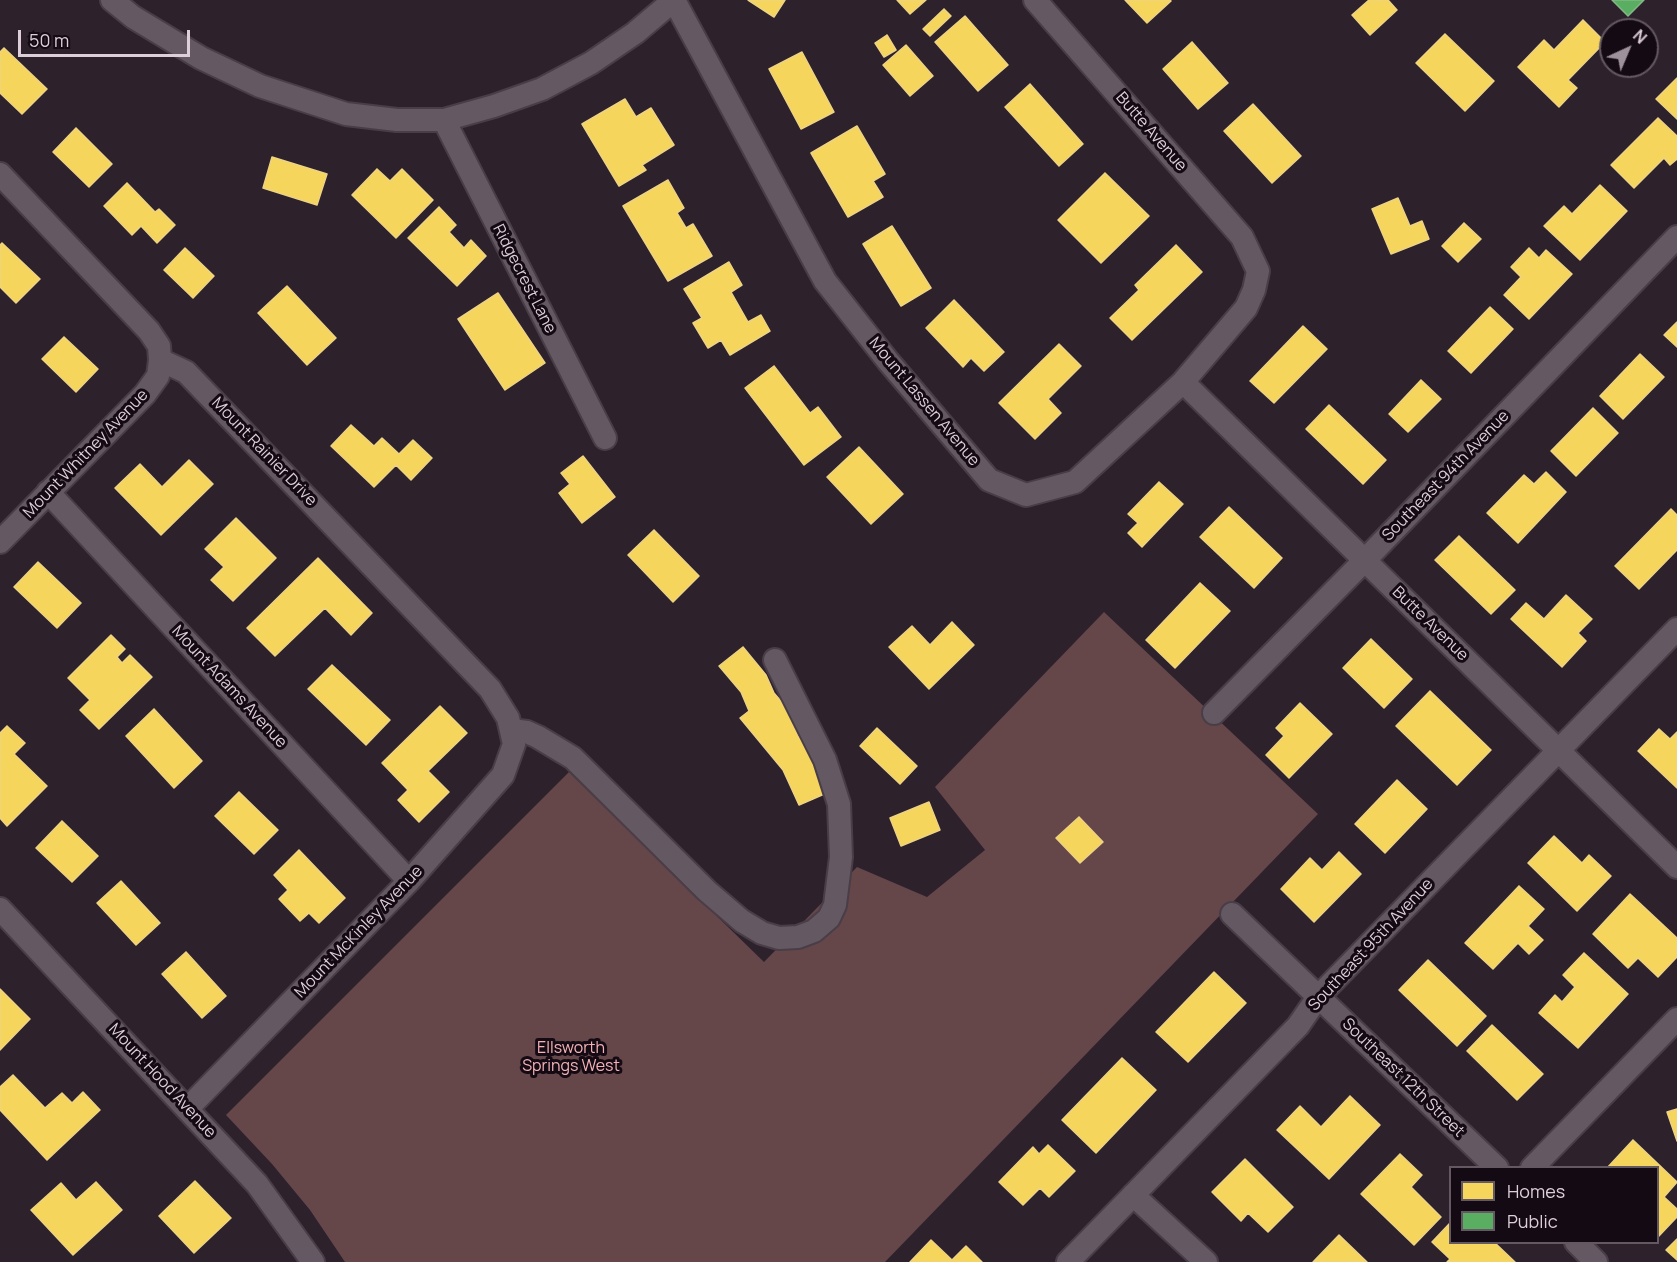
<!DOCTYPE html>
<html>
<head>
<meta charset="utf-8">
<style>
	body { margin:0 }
	#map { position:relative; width:1677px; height:1262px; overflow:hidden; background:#2d212c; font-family:Manrope,sans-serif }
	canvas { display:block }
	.legend { position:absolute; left:1449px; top:1166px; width:210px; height:78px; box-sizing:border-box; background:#140a13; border:2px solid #645862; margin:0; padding:8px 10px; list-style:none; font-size:18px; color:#ddced9 }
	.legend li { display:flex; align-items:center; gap:12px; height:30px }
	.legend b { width:30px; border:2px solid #645862 }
	.north { position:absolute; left:1599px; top:18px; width:60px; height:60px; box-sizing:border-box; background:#140a13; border:2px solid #645862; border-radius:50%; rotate:44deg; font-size:16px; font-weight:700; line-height:24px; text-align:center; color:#ddced9 }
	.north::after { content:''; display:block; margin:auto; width:21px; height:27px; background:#9f919c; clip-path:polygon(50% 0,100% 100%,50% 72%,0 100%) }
	.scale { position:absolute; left:18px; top:30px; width:172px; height:27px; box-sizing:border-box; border:3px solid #ddced9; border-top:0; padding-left:8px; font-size:18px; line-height:21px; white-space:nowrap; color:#ddced9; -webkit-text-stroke:4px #140a13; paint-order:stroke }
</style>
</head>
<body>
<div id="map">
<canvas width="1677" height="1262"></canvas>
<ul class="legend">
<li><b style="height:16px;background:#f6d55c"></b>Homes</li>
<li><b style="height:16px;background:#5aae61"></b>Public</li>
</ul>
<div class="north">N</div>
<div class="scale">50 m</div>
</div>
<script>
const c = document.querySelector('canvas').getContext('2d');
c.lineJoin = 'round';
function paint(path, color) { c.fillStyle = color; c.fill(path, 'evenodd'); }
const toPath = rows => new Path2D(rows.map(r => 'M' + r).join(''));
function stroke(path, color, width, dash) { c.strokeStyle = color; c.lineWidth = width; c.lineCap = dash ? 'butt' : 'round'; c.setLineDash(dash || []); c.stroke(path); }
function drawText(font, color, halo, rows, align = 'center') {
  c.font = font + ' Manrope,sans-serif'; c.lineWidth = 6; c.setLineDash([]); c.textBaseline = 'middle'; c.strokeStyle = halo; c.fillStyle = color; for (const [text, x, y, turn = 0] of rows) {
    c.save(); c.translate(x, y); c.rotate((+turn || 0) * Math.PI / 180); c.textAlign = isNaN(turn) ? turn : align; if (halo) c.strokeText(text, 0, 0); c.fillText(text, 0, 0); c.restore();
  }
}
const forest = toPath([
	[1104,612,1318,814,885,1262,345,1262,310,1210,272,1164,226,1115,569,772,764,962,857,867,927,897,985,850,935,787]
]);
const homes = toPath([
	[748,0,785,0,774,17,748,0],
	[897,0,926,0,910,14,897,0],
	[1125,0,1170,0,1171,1,1147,23,1125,0],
	[1369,0,1388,0,1397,10,1370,35,1352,15,1369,0],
	[944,9,951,16,930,36,923,29,944,9],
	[965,16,1008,65,978,91,935,42,965,16],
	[1583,20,1605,42,1568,80,1577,88,1559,107,1518,67,1544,40,1554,50,1583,20],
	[1445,34,1494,81,1465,111,1416,63,1445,34],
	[887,35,896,50,884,57,875,43,887,35],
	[1192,42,1228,83,1198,109,1163,69,1192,42],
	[906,45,933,76,910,96,883,65,906,45],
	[4,48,47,89,22,114,0,93,0,52,4,48],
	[802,52,834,112,801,129,769,69,802,52],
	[1677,78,1677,119,1656,99,1677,78],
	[1030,84,1083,144,1059,166,1005,107,1030,84],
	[625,99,636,117,651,108,674,145,642,165,646,170,619,186,582,124,625,99],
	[1253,104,1301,156,1272,183,1224,131,1253,104],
	[1658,118,1677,136,1677,159,1670,165,1664,158,1634,188,1611,165,1658,118],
	[857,126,885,174,873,181,883,197,848,217,811,153,857,126],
	[76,128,112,164,89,187,53,152,76,128],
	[272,157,327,174,317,205,263,188,272,157],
	[377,169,390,181,402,169,433,200,396,238,352,195,377,169],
	[1105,173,1149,216,1101,263,1058,220,1105,173],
	[668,180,684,208,677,213,686,228,693,224,712,256,668,281,623,206,668,180],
	[127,183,155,212,159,209,175,225,157,243,141,226,132,235,104,206,127,183],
	[1600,185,1627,211,1580,260,1544,226,1564,206,1572,214,1600,185],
	[1398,198,1410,226,1422,221,1429,239,1391,254,1372,209,1398,198],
	[439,207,456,225,449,232,464,248,471,240,486,256,457,286,408,238,439,207],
	[1464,223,1481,239,1458,262,1442,246,1464,223],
	[892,226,931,288,901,306,863,244,892,226],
	[2,243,40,279,16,303,0,287,0,245,2,243],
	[1176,245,1202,272,1132,340,1110,318,1139,290,1135,285,1176,245],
	[185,248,214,276,193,298,164,270,185,248],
	[1529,248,1539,258,1546,250,1572,274,1529,319,1504,295,1521,277,1511,267,1529,248],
	[729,262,742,285,731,292,748,322,761,315,770,331,730,355,721,340,708,348,693,323,702,318,684,289,729,262],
	[287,286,336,338,307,365,258,313,287,286],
	[498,293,545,363,505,390,458,319,498,293],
	[954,300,1004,352,984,371,971,358,963,367,926,328,954,300],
	[1490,307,1513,329,1471,373,1448,351,1490,307],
	[1677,322,1677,347,1664,335,1677,322],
	[1303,326,1327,349,1274,403,1250,381,1303,326],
	[64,337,98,369,76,392,42,359,64,337],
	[1059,344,1081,366,1048,399,1061,413,1035,439,999,403,1059,344],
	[1640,354,1664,377,1623,419,1600,396,1640,354],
	[774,366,810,413,818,407,841,437,804,465,745,388,774,366],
	[1421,380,1441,399,1408,432,1389,414,1421,380],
	[1329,405,1386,460,1363,484,1306,429,1329,405],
	[1593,408,1618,433,1576,476,1551,451,1593,408],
	[351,425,374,446,382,438,399,454,413,440,432,458,411,480,396,465,374,487,331,446,351,425],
	[859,447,903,494,871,524,827,477,859,447],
	[583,456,615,497,582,523,559,493,570,484,561,473,583,456],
	[189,460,213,484,161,535,115,488,140,464,162,487,189,460],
	[1546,472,1566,492,1518,543,1487,513,1524,475,1534,484,1546,472],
	[1159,482,1183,504,1142,547,1128,533,1138,523,1128,514,1159,482],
	[1229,507,1282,558,1254,588,1200,537,1229,507],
	[1671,509,1677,515,1677,550,1639,589,1615,566,1671,509],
	[236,518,276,558,233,601,211,580,224,567,205,549,236,518],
	[654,530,699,576,673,602,628,555,654,530],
	[1459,536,1515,590,1491,614,1435,560,1459,536],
	[318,558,372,613,351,635,325,608,275,656,247,628,318,558],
	[38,562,81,603,57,628,14,587,38,562],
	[1200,583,1230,611,1175,668,1146,640,1200,583],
	[1566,595,1592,619,1578,633,1586,641,1562,667,1511,619,1526,603,1544,619,1566,595],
	[952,622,974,645,929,689,889,647,912,626,930,645,952,622],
	[111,635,125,649,117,657,122,663,130,655,152,677,99,729,80,710,90,700,68,678,111,635],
	[1371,639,1412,679,1384,708,1343,668,1371,639],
	[743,647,766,675,774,693,786,707,798,736,810,749,829,792,799,805,783,770,740,718,749,711,741,692,719,666,743,647],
	[332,665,390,720,366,745,308,689,332,665],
	[1430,691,1491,750,1457,785,1396,726,1430,691],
	[1300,703,1332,734,1289,778,1266,755,1284,736,1276,728,1300,703],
	[440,706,467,733,428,771,449,792,419,822,398,800,408,790,382,763,440,706],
	[154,709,202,761,174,788,126,736,154,709],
	[7,726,25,743,14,754,47,786,7,826,0,818,0,733,7,726],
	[877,728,917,766,900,784,860,746,877,728],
	[1659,729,1670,739,1677,732,1677,788,1638,751,1659,729],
	[1397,780,1427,809,1385,853,1355,824,1397,780],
	[239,792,278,830,254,854,215,816,239,792],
	[929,802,940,830,901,846,890,818,929,802],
	[1079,817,1103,842,1080,863,1056,838,1079,817],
	[62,821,98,856,72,882,36,848,62,821],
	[1554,836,1582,863,1589,855,1611,876,1577,911,1528,863,1554,836],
	[299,850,345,898,319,923,309,913,300,921,279,899,288,890,274,875,299,850],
	[1339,852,1361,874,1314,922,1281,889,1310,858,1322,870,1339,852],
	[121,881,160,923,136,945,97,903,121,881],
	[1519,886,1544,909,1528,926,1543,940,1529,954,1518,943,1493,969,1465,943,1519,886],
	[1630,894,1677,938,1677,957,1658,977,1638,958,1628,968,1593,934,1630,894],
	[186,952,226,996,202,1018,162,974,186,952],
	[1584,953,1628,994,1578,1048,1539,1013,1555,995,1562,1002,1575,987,1563,975,1584,953],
	[1428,960,1486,1016,1457,1046,1399,990,1428,960],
	[1214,972,1246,1003,1188,1062,1156,1032,1214,972],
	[0,989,30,1019,0,1050,0,989],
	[1492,1025,1543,1074,1517,1100,1467,1051,1492,1025],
	[1122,1058,1156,1090,1096,1153,1062,1120,1122,1058],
	[13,1075,45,1108,62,1093,72,1103,83,1092,100,1110,47,1160,0,1110,0,1087,13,1075],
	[1350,1096,1380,1125,1329,1179,1277,1130,1300,1106,1321,1127,1350,1096],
	[1677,1109,1677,1141,1667,1112,1677,1109],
	[1633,1140,1677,1182,1664,1197,1677,1209,1677,1217,1658,1237,1658,1168,1607,1168,1633,1140],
	[1048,1145,1075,1171,1049,1197,1040,1188,1023,1205,999,1182,1033,1147,1039,1154,1048,1145],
	[1400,1154,1422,1175,1411,1187,1441,1217,1414,1245,1361,1194,1400,1154],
	[1245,1159,1293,1207,1268,1232,1248,1213,1241,1221,1212,1192,1245,1159],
	[195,1181,231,1218,194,1253,159,1216,195,1181],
	[96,1182,122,1210,73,1255,31,1210,61,1183,76,1200,96,1182],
	[1450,1223,1450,1242,1494,1242,1515,1262,1447,1262,1450,1259,1432,1242,1450,1223],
	[1339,1235,1367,1262,1313,1262,1339,1235],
	[1677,1239,1677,1260,1666,1250,1677,1239],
	[931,1240,952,1260,966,1246,982,1262,910,1262,931,1240]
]);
const public = toPath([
	[1612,0,1644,0,1628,16,1612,0]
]);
const minor = toPath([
	[112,0,133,17,201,58,260,86,346,114,397,120,444,120,494,106,542,89,591,63,635,33,674,0],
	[674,0,825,281,888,361,989,480,1026,495,1075,482,1183,382,1246,308,1254,290,1258,271,1242,237,1035,0],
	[444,120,605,438],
	[0,174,149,331,159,346,160,360,158,376,145,394,0,542],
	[160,360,186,372,490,689,508,718,514,744,503,775,409,881,188,1108],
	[1183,382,1677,867],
	[48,492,409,881],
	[1214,713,1365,560,1677,237],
	[511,730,527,732,538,737,573,758,707,891,742,921,762,933,779,938,798,937,814,931,829,918,835,905,841,857,839,804,825,760,775,660],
	[0,909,257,1184,313,1262],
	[1232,914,1497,1168],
	[1532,1168,1677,1019],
	[1133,1195,1206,1262],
	[1576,1242,1596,1262],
	[1068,1262,1298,1026,1318,997,1677,629]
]);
const streetNames = [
	["Butte Avenue",1151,132,49],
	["Ridgecrest Lane",524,279,63],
	["Mount Lassen Avenue",924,402,50],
	["Mount Rainier Drive",264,452,46],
	["Mount Whitney Avenue",86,454,-46],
	["Southeast 94th Avenue",1446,476,-46],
	["Butte Avenue",1430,624,44],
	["Mount Adams Avenue",229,687,47],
	["Mount McKinley Avenue",359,932,-46],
	["Southeast 95th Avenue",1371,945,-47],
	["Southeast 12th Street",1403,1078,44],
	["Mount Hood Avenue",162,1081,47]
];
const parkNames = [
	["Ellsworth",571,1049],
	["Springs West",571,1067]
];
paint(forest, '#654649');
paint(homes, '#f6d55c');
stroke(homes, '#eed382', 1.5);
paint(public, '#5aae61');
stroke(public, '#81b885', 1.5);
stroke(minor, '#493e47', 26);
stroke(minor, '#645962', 22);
drawText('16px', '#ddced9', '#140a13', streetNames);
drawText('16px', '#f4b3b6', '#140a13', parkNames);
</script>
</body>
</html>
